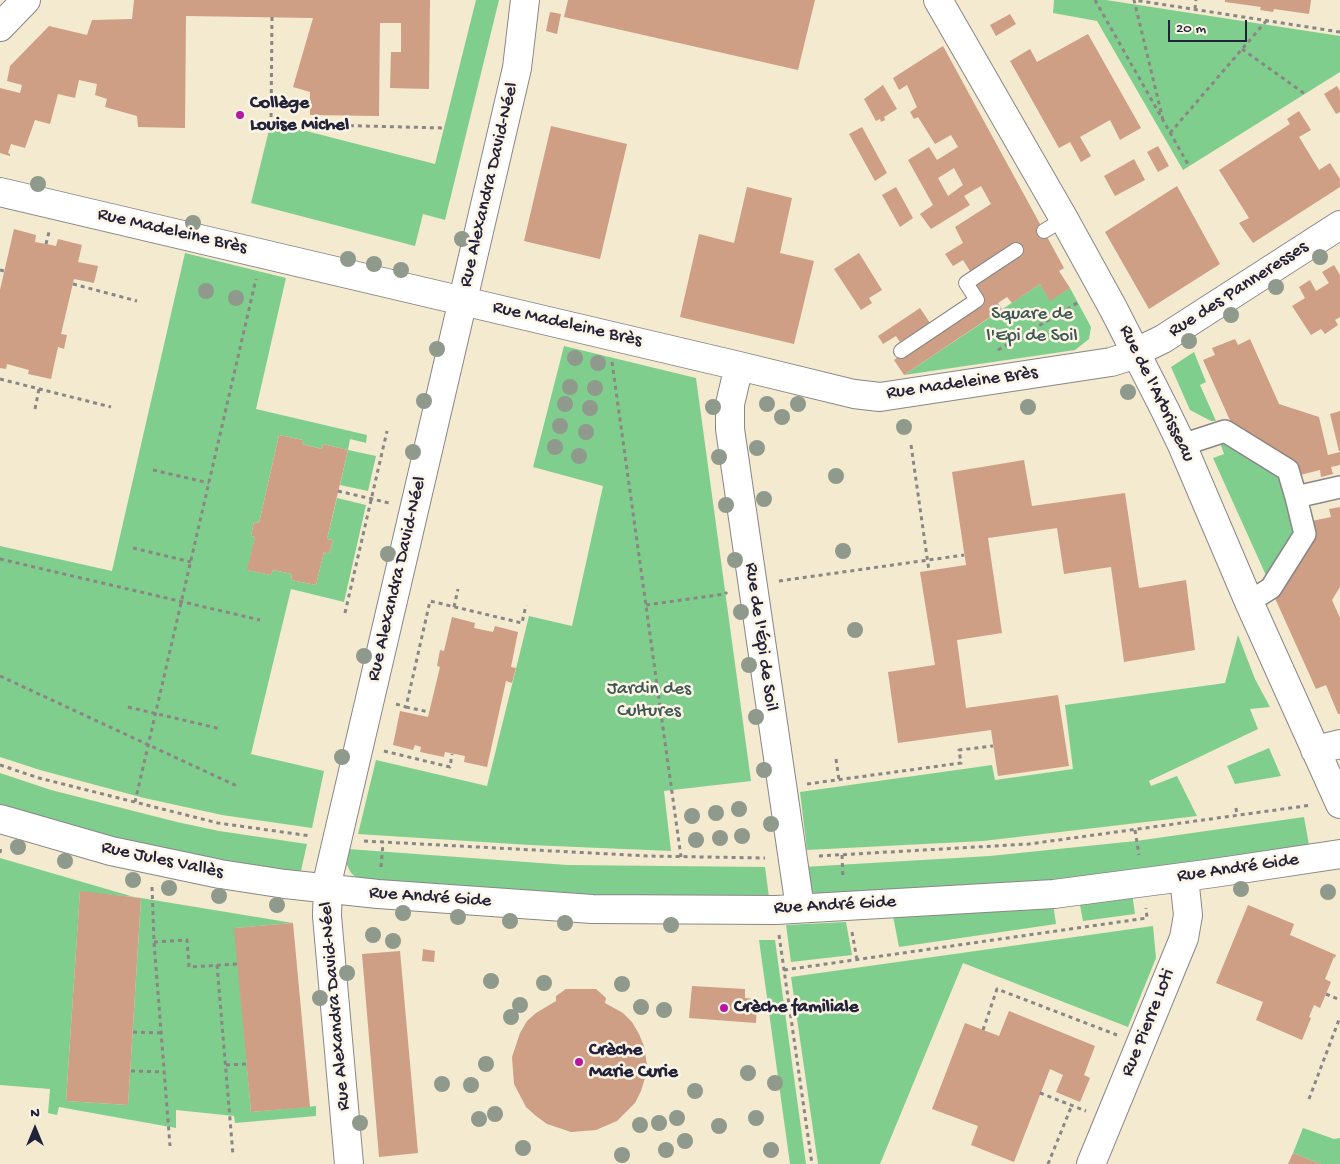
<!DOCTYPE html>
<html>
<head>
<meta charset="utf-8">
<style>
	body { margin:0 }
	#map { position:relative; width:1340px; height:1164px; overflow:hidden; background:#f3ead0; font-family:"Gochi Hand",sans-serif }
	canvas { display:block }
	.north { position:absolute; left:10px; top:1104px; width:50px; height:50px; -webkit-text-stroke:4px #fcf5e5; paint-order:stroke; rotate:0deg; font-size:14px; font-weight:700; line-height:20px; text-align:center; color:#22223b }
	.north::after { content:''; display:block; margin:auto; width:18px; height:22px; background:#22223b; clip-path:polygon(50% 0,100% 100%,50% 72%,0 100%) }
	.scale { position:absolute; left:1168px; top:20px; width:79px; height:22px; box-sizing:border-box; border:2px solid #22223b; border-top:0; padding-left:6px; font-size:15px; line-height:18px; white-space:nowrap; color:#22223b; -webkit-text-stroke:4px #fcf5e5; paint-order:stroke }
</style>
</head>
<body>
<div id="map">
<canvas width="1340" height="1164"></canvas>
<div class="north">N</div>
<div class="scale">20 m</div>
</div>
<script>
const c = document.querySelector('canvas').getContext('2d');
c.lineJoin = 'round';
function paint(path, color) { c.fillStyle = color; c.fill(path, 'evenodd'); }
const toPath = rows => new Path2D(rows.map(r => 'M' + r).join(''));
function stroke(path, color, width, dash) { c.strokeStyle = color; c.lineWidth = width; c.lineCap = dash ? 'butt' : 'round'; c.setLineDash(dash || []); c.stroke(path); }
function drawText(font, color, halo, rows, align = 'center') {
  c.font = font + ' "Gochi Hand",sans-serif'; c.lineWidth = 5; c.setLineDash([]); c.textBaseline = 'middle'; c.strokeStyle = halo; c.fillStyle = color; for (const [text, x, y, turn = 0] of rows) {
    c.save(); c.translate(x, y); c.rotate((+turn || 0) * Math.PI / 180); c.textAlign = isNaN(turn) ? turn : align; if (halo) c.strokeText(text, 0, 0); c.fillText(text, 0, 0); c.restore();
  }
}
const green = toPath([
	[476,0,499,0,445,220,423,214,415,246,251,203,271,122,435,164],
	[1054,0,1106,0,1340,36,1340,72,1183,170,1097,21,1053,13],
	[185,253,286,278,256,409,367,435,366,443,350,439,348,450,376,456,368,491,340,485,348,450,323,444,322,449,302,444,303,440,279,435,259,523,254,522,251,536,255,537,248,570,271,575,273,570,292,574,291,580,316,585,324,552,329,554,333,540,327,539,337,498,366,505,344,602,291,589,251,754,324,771,312,828,222,815,144,798,40,770,0,757,0,546,112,571],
	[1040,284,1050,300,1070,288,1091,327,1089,339,1075,350,904,375],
	[564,346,696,378,751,781,664,791,671,851,530,845,358,834,376,760,487,786,529,616,572,626,603,486,533,467],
	[1194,352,1206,382,1200,385,1216,421,1211,421,1190,410,1171,367],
	[1219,440,1283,472,1300,531,1269,582,1213,458,1224,454],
	[1238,635,1255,679,1270,707,1250,709,1258,729,1149,781,1151,786,1177,776,1197,816,983,841,807,850,800,792,992,765,995,780,1073,769,1065,705,1225,683],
	[1269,748,1281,776,1235,784,1227,766],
	[0,773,51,790,177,822,219,831,307,844,300,875,121,842,0,808],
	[1304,817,1309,845,1142,871,986,889,824,897,814,893,809,889,803,867,990,856,1136,841],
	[348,849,567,865,765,867,769,897,598,897,365,881,357,878,351,873,347,865],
	[0,858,134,897,80,892,66,1101,128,1105,141,898,293,923,235,928,251,1112,316,1106,316,1116,235,1123,234,1116,176,1110,176,1128,59,1107,57,1115,48,1113,50,1089,0,1085],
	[1132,893,1135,914,1083,921,1079,900],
	[1053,903,1056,924,899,947,893,916],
	[846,922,852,955,791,962,786,925],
	[1153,926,1156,958,1128,1027,963,963,880,1164,818,1164,791,977],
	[759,940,775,940,806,1164,790,1164],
	[1303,1128,1334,1139,1340,1138,1340,1164,1321,1164,1293,1153]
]);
const building = toPath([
	[134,0,430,0,429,89,390,88,391,52,401,52,401,23,380,23,379,116,310,115,310,92,293,87,313,18,186,16,185,128,138,127,137,116,105,107,107,99,95,95,97,84,79,80,75,98,58,94,50,124,35,120,25,148,11,144,8,153,10,154,10,156,0,153,0,88,20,93,22,85,7,81,10,66,49,26,87,35,92,20,132,19],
	[568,0,815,0,798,70,564,17],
	[1225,0,1311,0,1309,14,1274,9,1273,12,1260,10,1261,7,1225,2],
	[550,12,561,14,557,34,546,31],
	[1010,14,1016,24,996,36,990,25],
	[1088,34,1141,128,1120,140,1110,120,1080,137,1091,156,1081,162,1070,142,1059,148,1010,61,1030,49,1037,62],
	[943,46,1064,268,1059,271,1070,288,1050,301,1040,284,1012,303,1007,297,998,303,1002,309,904,375,894,360,981,303,970,285,972,274,963,260,953,266,945,254,963,243,955,227,991,204,981,186,964,196,970,205,931,229,920,214,933,205,908,160,929,147,937,160,958,147,951,135,935,144,918,117,914,119,910,112,917,107,907,85,899,90,893,78],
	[954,168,963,185,948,196,938,178],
	[883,85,897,109,884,117,885,120,881,122,880,119,876,121,864,99],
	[1337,86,1340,91,1340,112,1336,114,1324,94],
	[1299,111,1311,130,1299,137,1319,170,1330,163,1340,179,1340,187,1253,243,1239,223,1249,218,1219,170,1290,124,1287,119],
	[551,126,627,144,600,259,524,241],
	[862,127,887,173,875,181,849,134],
	[1158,146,1169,166,1158,172,1147,152],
	[1134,159,1145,180,1115,196,1104,176],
	[1177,186,1220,264,1149,309,1105,232],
	[747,187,792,198,780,253,814,261,794,344,680,317,699,234,734,243],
	[896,187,913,218,900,227,882,195],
	[14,229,36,235,35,242,46,244,56,246,58,239,82,245,78,262,98,266,94,283,74,279,61,334,67,335,64,349,58,347,51,379,28,374,29,370,7,364,6,369,0,368,0,290],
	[859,253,882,290,869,298,872,303,861,310,834,269],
	[1334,265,1340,275,1340,317,1335,320,1338,325,1325,334,1321,329,1311,335,1292,306,1305,298,1299,287,1310,280,1316,291,1329,283,1322,272],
	[920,308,930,323,900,342,896,336,883,344,878,336],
	[1235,339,1238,345,1250,339,1279,404,1319,417,1328,455,1340,452,1340,465,1331,467,1333,474,1321,477,1320,470,1296,476,1233,427,1203,360,1215,355,1212,348],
	[1340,411,1340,451,1339,451,1330,414],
	[279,435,303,440,302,444,322,449,323,444,348,450,327,539,333,540,329,554,324,552,316,585,291,580,292,574,273,570,271,575,247,570,255,537,251,536,254,522,259,523],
	[1024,460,1032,506,1125,493,1139,588,1186,580,1195,650,1124,662,1111,567,1064,574,1057,528,988,538,1002,633,957,640,966,708,1058,695,1069,766,998,776,991,730,898,743,888,672,935,665,920,572,966,565,952,472],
	[1340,507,1340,587,1332,600,1340,618,1340,714,1338,714,1326,685,1316,689,1274,596,1307,522,1331,517,1329,509],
	[452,617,475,623,474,628,493,632,495,626,518,632,511,667,516,668,512,683,506,681,487,767,464,762,465,756,445,752,444,757,420,752,421,747,415,745,413,750,393,745,400,711,428,717,440,667,437,666,440,650,444,651],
	[80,891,141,898,128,1105,66,1101],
	[1248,905,1294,924,1290,935,1336,955,1335,958,1334,957,1325,979,1331,982,1320,1008,1314,1005,1309,1017,1311,1018,1302,1040,1256,1020,1263,1002,1216,983],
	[293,923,310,1107,251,1112,234,928],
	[423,949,435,951,434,962,422,961],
	[400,951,418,1153,379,1157,362,954],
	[692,986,745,989,745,998,757,999,756,1023,689,1018],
	[566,989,596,989,606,998,605,1003,623,1013,632,1022,639,1034,644,1046,647,1065,645,1078,641,1091,635,1103,617,1121,596,1130,571,1132,547,1124,536,1116,526,1107,514,1084,512,1057,520,1033,527,1021,536,1013,556,1001,556,996],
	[1009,1011,1095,1046,1084,1075,1090,1078,1080,1102,1056,1092,1063,1075,1050,1069,1014,1162,971,1145,978,1126,932,1109,965,1023,999,1036],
	[1293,1153,1321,1164,1288,1164]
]);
const path = toPath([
	[1095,0,1189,166],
	[1195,9,1196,0],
	[272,17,271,122,323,125,444,128],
	[1242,49,1305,94],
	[1163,120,1134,0,1340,32],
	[1170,133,1267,20],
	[46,244,49,232,48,231],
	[0,270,4,271],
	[73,284,137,301],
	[998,350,1079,302],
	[612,362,681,857],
	[0,379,111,407],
	[35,409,39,389],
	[911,445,929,571],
	[153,470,209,483],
	[338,491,389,503],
	[133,548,191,562],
	[0,559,260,620],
	[779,581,964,555],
	[646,605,725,594,727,592],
	[454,607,458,589],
	[345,613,387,431],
	[0,676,237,786],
	[396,704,406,707,430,601,522,623,526,605],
	[128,707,221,729],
	[406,707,429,712],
	[384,751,450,767,452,754],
	[836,759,839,780],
	[0,765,39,778,218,823,311,836],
	[807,784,961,763,959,750,993,746],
	[135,802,256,279],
	[1236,808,1237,816],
	[1135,830,1139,855],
	[364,841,648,856,765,858],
	[0,853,1,846],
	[842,855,843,879],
	[819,856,1029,844,1312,805],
	[381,867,383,843],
	[152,887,154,942,170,1146],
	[852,932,857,960],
	[779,935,812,1164],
	[154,942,187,940,189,967,238,964],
	[217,965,233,1155],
	[784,970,1147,918,1146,908],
	[1326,994,1340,1000],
	[983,1030,997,989,1117,1035],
	[133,1032,161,1033],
	[226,1065,247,1064],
	[131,1071,164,1072],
	[1040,1093,1086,1111],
	[1309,1099,1340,1017],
	[1048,1164,1072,1105]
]);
const service = toPath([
	[1044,231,1064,219],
	[901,351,977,300,966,283,1016,250]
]);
const pedestrian = toPath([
	[1182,445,1225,431,1288,470,1296,497,1340,487],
	[1249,602,1271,588,1305,534,1296,497]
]);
const minor = toPath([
	[938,0,1064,219,1113,308,1165,410,1182,445,1249,602,1340,804],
	[0,27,26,0],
	[0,192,739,366,854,394,880,397,1111,362,1124,358,1163,339,1340,225],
	[739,366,730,404,730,429,800,908],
	[1315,750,1340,744],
	[0,819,111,851,220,874,285,884,378,894,592,909,776,910,1054,894,1214,873,1340,854],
	[349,1164,327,916,328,879,517,68,525,0],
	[1091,1164,1184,938,1188,915,1184,877]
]);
const trees = [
	[38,184],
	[193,223],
	[462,239],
	[1320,257],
	[348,259],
	[374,264],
	[401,270],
	[1276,287],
	[206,291],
	[236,298],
	[1231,315],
	[1189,341],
	[437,349],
	[575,358],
	[598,363],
	[570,387],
	[595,388],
	[1128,392],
	[424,401],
	[565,404],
	[767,404],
	[798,404],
	[713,407],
	[1028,407],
	[590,408],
	[782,417],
	[560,426],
	[904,427],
	[586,432],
	[555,447],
	[757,448],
	[413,452],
	[579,456],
	[719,457],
	[836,476],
	[764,499],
	[726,505],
	[843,551],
	[388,554],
	[735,560],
	[741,612],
	[855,630],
	[364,656],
	[749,665],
	[756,717],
	[342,757],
	[764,770],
	[739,809],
	[716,813],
	[692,816],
	[771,824],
	[742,836],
	[720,838],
	[696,840],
	[18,847],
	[65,861],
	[133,880],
	[169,888],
	[1241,889],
	[1328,892],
	[219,896],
	[277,905],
	[403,913],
	[458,917],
	[510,921],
	[565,923],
	[671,925],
	[373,935],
	[393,941],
	[347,973],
	[491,981],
	[544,983],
	[622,984],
	[320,998],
	[520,1005],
	[641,1007],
	[664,1010],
	[511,1017],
	[486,1064],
	[748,1073],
	[775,1083],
	[442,1084],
	[471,1085],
	[695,1091],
	[495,1114],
	[677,1118],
	[756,1118],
	[479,1119],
	[360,1123],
	[659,1123],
	[640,1125],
	[719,1126],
	[685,1141],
	[523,1148],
	[666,1150],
	[771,1150],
	[622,1155]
];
const markers = [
	[240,115,5,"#b5179e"],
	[724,1008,5,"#b5179e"],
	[579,1062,5,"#b5179e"]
];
const poiNames = [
	["Collège",250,104],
	["Louise Michel",250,126],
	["Crèche familiale",734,1008],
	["Crèche",589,1051],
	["Marie Curie",589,1073]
];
const streetNames = [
	["Rue Alexandra David-Néel",490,185,-77],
	["Rue Madeleine Brès",172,232,13],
	["Rue des Panneresses",1239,290,-33],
	["Rue Madeleine Brès",567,325,13],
	["Rue Madeleine Brès",962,384,-8],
	["Rue de l'Arbrisseau",1156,394,64],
	["Rue Alexandra David-Néel",398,579,-77],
	["Rue de l'Épi de Soil",760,637,82],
	["Rue Jules Vallès",162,861,12],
	["Rue André Gide",1238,869,-8],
	["Rue André Gide",430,898,4],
	["Rue André Gide",835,906,-3],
	["Rue Alexandra David-Néel",336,1006,-95],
	["Rue Pierre Loti",1149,1023,-68]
];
const parkNames = [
	["Square de",1032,315],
	["l'Epi de Soil",1032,337],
	["Jardin des",649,690],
	["Cultures",649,712]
];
paint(green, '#80ce8d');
paint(building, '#ce9e85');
stroke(service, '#8a8686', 16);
stroke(pedestrian, '#8a8686', 24);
stroke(minor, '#8a8686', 30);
stroke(path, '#8a8686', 3, [4, 4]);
stroke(service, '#fff', 14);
stroke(pedestrian, '#fff', 21);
stroke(minor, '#fff', 28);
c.fillStyle = '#8f998c';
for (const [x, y] of trees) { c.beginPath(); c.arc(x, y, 8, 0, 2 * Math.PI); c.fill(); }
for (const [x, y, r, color] of markers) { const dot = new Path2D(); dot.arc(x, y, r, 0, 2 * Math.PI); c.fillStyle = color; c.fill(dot); stroke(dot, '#fcf5e5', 2); }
drawText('bold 19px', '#22223b', '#fcf5e5', poiNames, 'left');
drawText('19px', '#22223b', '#fcf5e5', streetNames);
drawText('19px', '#3e5654', '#fcf5e5', parkNames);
</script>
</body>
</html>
